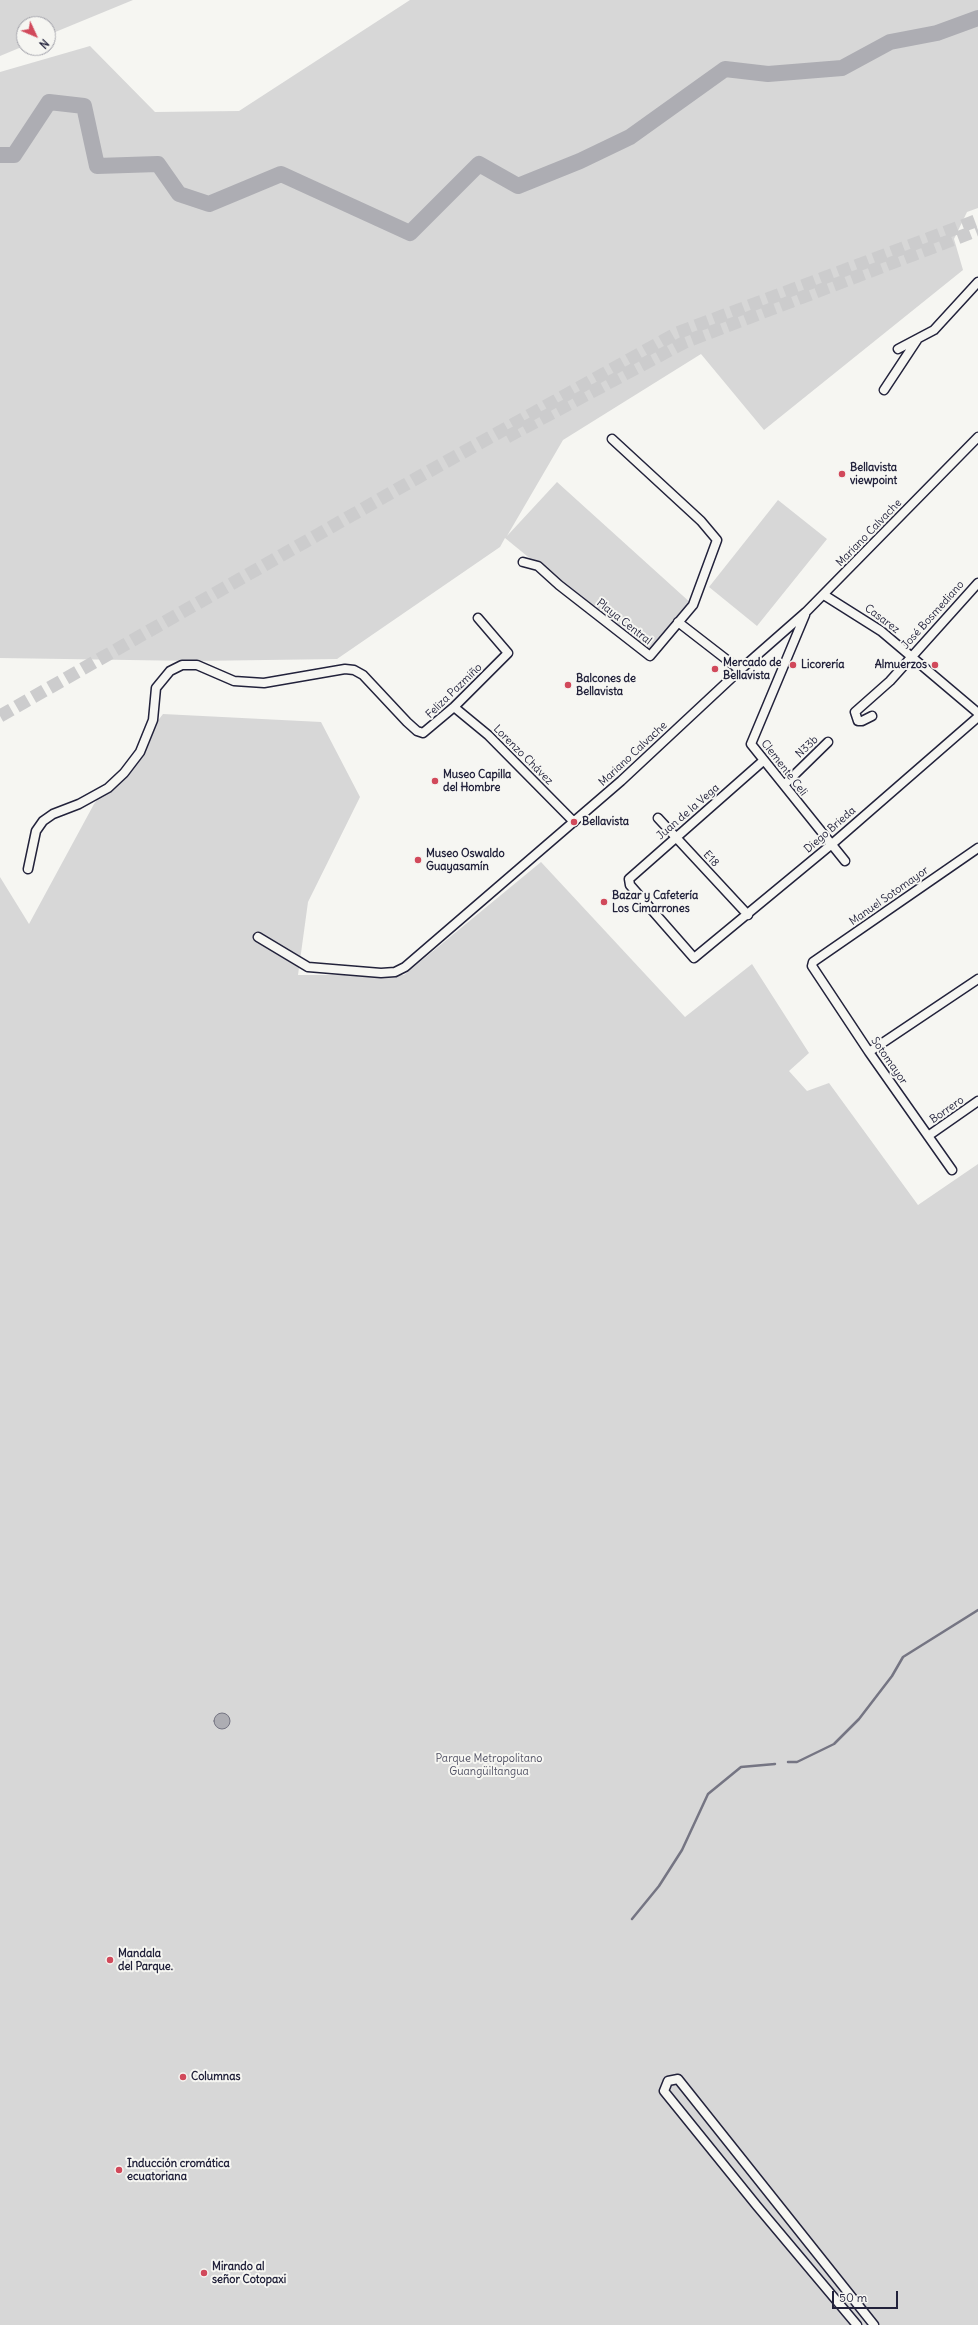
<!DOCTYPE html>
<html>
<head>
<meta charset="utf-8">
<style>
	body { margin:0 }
	#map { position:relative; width:978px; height:2325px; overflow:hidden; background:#f6f6f2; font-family:Delius,sans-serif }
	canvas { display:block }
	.north { position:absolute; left:16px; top:16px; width:40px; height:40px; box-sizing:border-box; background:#f6f6f2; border:1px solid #a1a1a9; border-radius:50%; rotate:134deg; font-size:11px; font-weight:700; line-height:16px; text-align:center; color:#22223b }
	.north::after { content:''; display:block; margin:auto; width:14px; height:18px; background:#d1495b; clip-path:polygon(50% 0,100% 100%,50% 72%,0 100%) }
	.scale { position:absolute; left:832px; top:2291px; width:66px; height:18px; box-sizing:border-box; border:2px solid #22223b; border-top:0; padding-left:5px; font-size:12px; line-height:14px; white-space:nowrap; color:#22223b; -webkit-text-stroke:3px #f6f6f2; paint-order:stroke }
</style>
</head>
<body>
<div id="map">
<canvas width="978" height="2325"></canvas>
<div class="north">N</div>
<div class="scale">50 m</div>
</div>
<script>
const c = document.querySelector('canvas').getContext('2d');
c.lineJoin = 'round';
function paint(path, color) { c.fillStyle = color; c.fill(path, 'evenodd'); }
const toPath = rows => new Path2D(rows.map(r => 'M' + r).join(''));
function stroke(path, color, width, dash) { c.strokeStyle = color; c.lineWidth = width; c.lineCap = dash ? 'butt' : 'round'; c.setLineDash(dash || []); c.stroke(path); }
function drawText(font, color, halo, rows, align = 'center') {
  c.font = font + ' Delius,sans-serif'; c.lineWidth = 4; c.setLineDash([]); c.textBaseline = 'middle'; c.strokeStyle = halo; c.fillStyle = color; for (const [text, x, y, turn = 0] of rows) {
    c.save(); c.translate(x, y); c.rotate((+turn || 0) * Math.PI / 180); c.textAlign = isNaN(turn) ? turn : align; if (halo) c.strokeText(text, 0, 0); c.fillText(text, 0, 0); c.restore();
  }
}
const green = toPath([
	[0,0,133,0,48,35,48,24,24,24,24,46,0,56],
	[410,0,978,0,978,208,967,212,954,239,963,270,764,430,701,354,563,440,507,536,557,482,693,605,648,655,505,538,500,547,337,659,194,661,0,658,0,72,90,46,155,112,239,111],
	[778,500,827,539,757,626,709,587],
	[163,714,321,722,360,797,308,902,298,975,404,975,541,862,685,1017,752,964,809,1053,789,1071,807,1091,829,1083,918,1205,978,1164,978,2325,0,2325,0,877,29,924,94,804]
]);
const water = toPath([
	'214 1721a8 8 0 1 1 16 0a8 8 0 1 1-16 0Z'
]);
const stream = toPath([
	[788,1762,797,1762,834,1744,859,1719,892,1676,903,1657,978,1610],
	[632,1919,659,1886,682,1850,708,1794,741,1767,775,1764]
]);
const river = toPath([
	[0,155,14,155,49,102,84,106,97,166,158,164,179,194,209,204,281,174,410,233,479,164,518,186,580,161,630,137,725,69,768,74,842,68,890,42,937,33,978,18]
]);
const primaryTunnel = toPath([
	[507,437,685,342,978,230],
	[0,716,417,478,677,333,978,220]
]);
const minor = toPath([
	[898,349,934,330,978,282],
	[884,390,917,340],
	[523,562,538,566,559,585,650,656,693,605,717,540,701,521,612,439],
	[824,595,881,631,978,713],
	[805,615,751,744,845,861],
	[678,622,740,670],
	[454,707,488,735,574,822],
	[872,716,862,721,858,721,855,712,890,681,978,583],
	[763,761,629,879,630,885,694,958,832,844,978,717],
	[784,785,828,742],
	[658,818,748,915],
	[28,869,36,831,43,821,53,814,79,804,108,788,124,773,140,752,153,720,156,688,170,671,182,665,197,665,234,681,264,683,345,669,354,670,363,675,407,722,417,731,423,733,454,707,508,653,478,618],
	[258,937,308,967,381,973,395,972,405,967,621,781,740,670,806,612,978,437],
	[869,1052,978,979],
	[928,1136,978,1101],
	[952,1170,869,1052,812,966,813,962,978,848],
	[857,2325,757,2206,664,2091,668,2081,678,2079,874,2325]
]);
const markers = [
	[842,474,4,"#d1495b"],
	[793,665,4,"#d1495b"],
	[935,665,4,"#d1495b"],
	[715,669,4,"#d1495b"],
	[568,685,4,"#d1495b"],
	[435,781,4,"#d1495b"],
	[574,822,4,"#d1495b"],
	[418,860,4,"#d1495b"],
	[604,902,4,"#d1495b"],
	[110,1960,4,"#d1495b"],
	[183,2077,4,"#d1495b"],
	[119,2170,4,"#d1495b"],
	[204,2273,4,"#d1495b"]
];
const poiNames = [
	["Bellavista",850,468],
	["viewpoint",850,481],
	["Mercado de",723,663],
	["Bellavista",723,676],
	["Licorería",801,665],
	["Almuerzos",927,665,"right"],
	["Balcones de",576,679],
	["Bellavista",576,692],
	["Museo Capilla",443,775],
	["del Hombre",443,788],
	["Bellavista",582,822],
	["Museo Oswaldo",426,854],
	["Guayasamín",426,867],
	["Bazar y Cafetería",612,896],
	["Los Cimarrones",612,909],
	["Mandala",118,1954],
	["del Parque.",118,1967],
	["Columnas",191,2077],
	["Inducción cromática",127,2164],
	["ecuatoriana",127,2177],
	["Mirando al",212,2267],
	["señor Cotopaxi",212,2280]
];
const streetNames = [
	["Mariano Calvache",869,533,-46],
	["José Bosmediano",933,615,-48],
	["Casarez",882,619,37],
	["Playa Central",624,622,38],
	["Feliza Pazmiño",454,691,-44],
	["N33b",807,747,-44],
	["Mariano Calvache",633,754,-43],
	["Lorenzo Chávez",523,755,45],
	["Clemente Celi",784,768,52],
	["Juan de la Vega",688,812,-41],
	["Diego Brieda",830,830,-41],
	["E18",711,859,47],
	["Manuel Sotomayor",889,896,-35],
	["Sotomayor",889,1061,55],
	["Borrero",947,1110,-35]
];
const parkNames = [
	["Parque Metropolitano",489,1759],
	["Guangüiltangua",489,1772]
];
paint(green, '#d7d7d7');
paint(water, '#adadb3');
stroke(water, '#757583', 1);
stroke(stream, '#757583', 2.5);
stroke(river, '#adadb3', 16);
stroke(primaryTunnel, '#cccccd', 13, [13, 6]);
stroke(minor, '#22223b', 11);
stroke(minor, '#f6f6f2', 8);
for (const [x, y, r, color] of markers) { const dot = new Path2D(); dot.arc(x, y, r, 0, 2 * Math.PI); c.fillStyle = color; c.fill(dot); stroke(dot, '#f6f6f2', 1.5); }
drawText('bold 11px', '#22223b', '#f6f6f2', poiNames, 'left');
drawText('11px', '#22223b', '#f6f6f2', streetNames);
drawText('11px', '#4f4f62', '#f6f6f2', parkNames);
</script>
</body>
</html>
